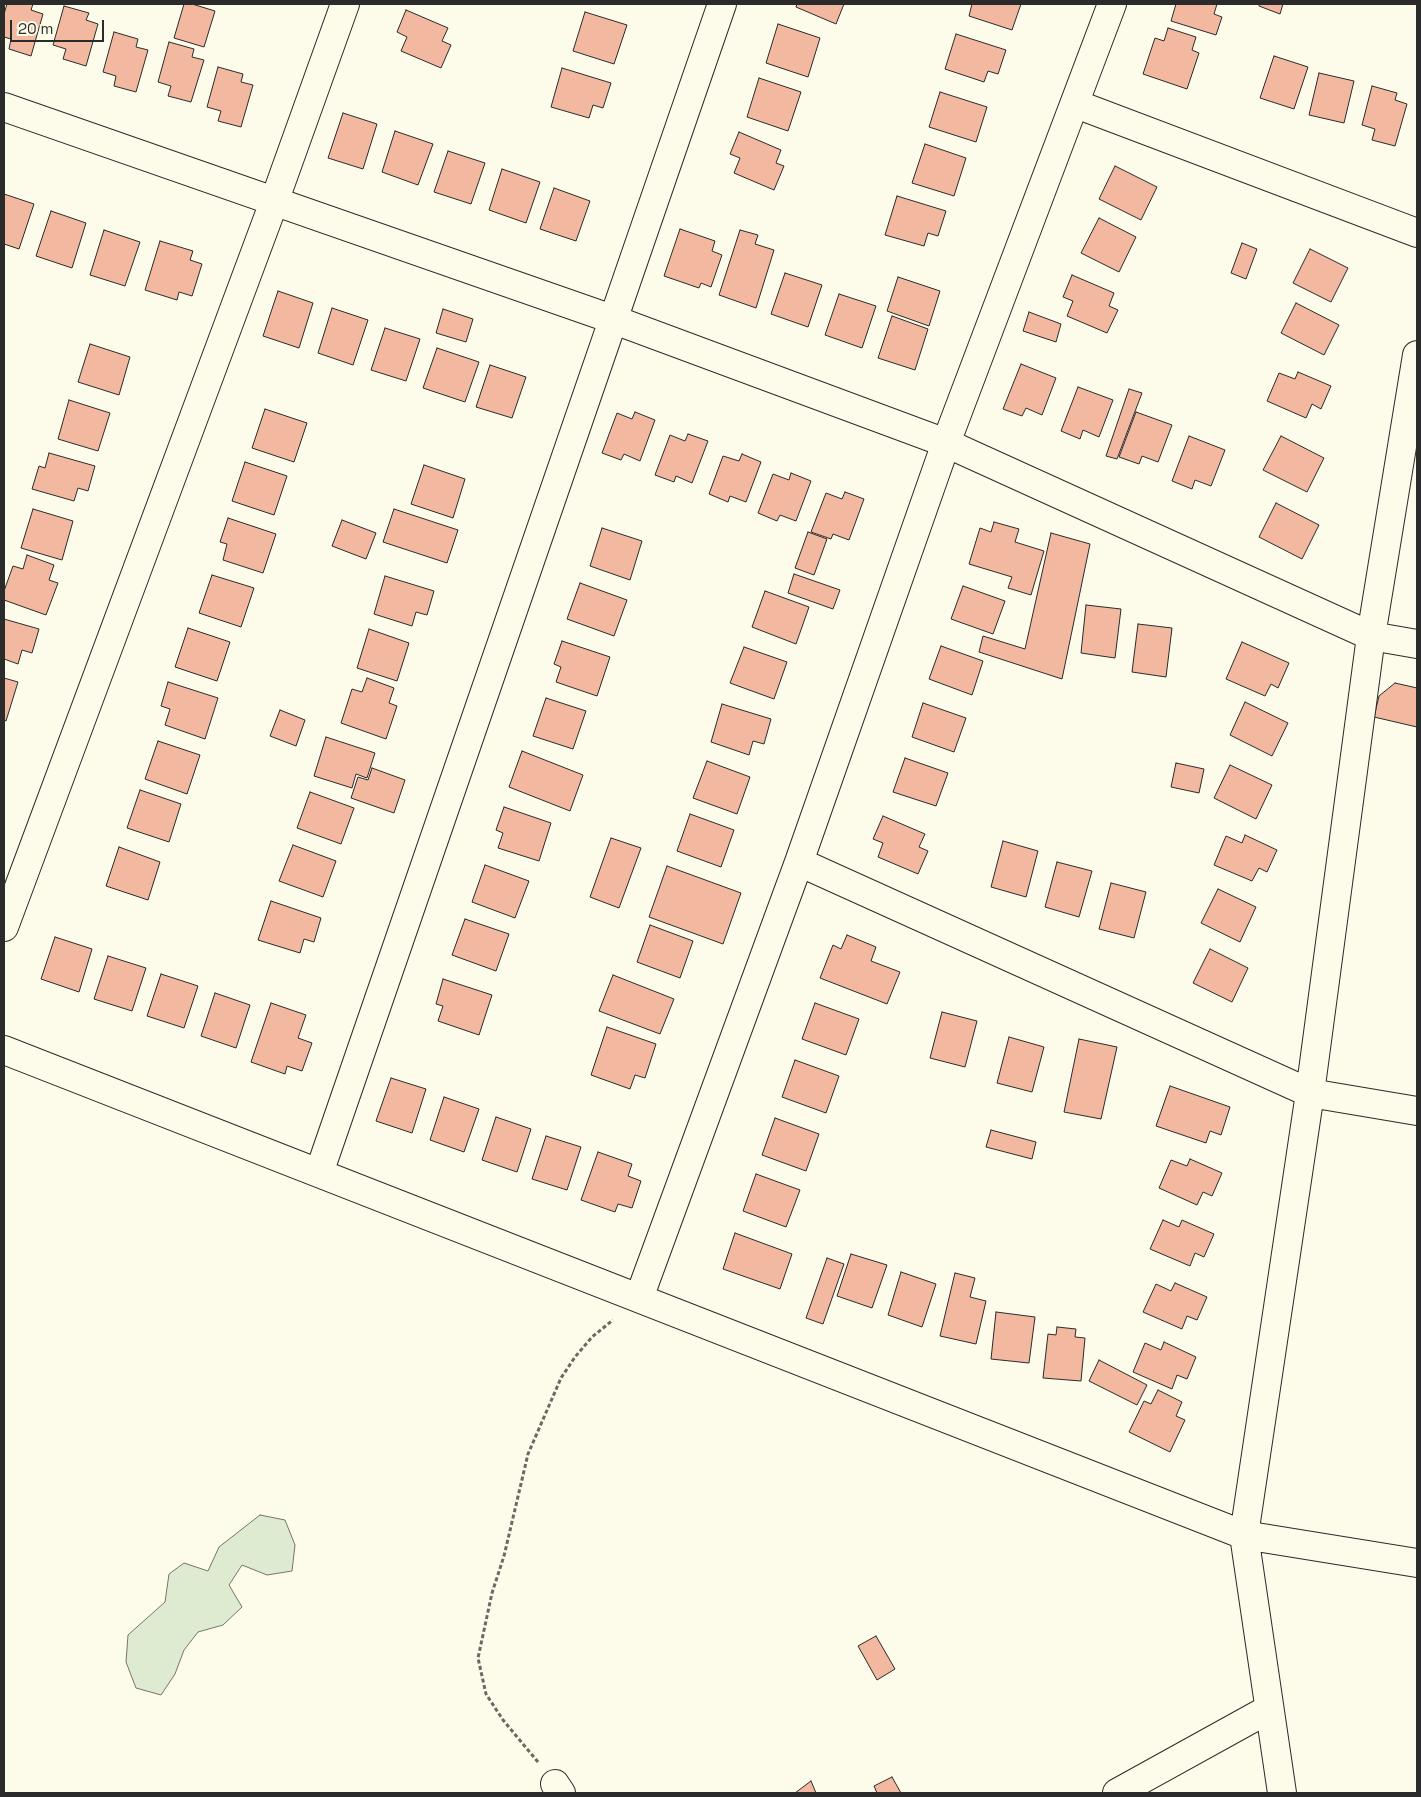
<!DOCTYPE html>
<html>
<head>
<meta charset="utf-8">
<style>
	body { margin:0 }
	#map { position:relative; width:1421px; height:1797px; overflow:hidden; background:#fdfbea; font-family:"Space Grotesk",sans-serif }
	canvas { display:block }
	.frame { position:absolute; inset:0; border:5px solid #2b2b2b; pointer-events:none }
	.scale { position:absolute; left:10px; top:20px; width:94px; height:22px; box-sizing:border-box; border:2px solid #2b2b2b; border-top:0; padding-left:6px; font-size:15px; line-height:18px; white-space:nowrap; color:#2b2b2b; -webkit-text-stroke:4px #fdfbea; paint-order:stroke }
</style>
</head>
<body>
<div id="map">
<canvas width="1421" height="1797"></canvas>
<div class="frame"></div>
<div class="scale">20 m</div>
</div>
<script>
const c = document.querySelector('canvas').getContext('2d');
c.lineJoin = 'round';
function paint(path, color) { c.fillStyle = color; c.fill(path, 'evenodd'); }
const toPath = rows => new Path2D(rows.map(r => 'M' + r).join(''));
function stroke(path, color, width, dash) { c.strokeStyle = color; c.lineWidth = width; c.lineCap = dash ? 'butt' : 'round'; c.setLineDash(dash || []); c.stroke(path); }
const green = toPath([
	[260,1515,285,1520,295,1545,292,1571,267,1575,242,1565,229,1585,242,1607,223,1625,198,1632,184,1650,175,1674,161,1695,136,1688,126,1662,128,1635,165,1602,169,1574,184,1563,208,1571,219,1547,260,1515]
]);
const building = toPath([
	[7,4,33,4,31,10,43,14,31,56,9,49,11,39,4,37,4,14,7,4],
	[184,4,192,4,215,11,204,47,174,38,184,4],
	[797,4,844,4,836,24,796,7,797,4],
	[972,4,1021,4,1012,30,969,16,972,4],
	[1176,4,1217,4,1214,14,1222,17,1216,35,1171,21,1176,4],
	[1259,4,1283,4,1280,14,1259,6,1259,4],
	[64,6,89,13,86,20,98,24,86,66,63,59,66,49,53,45,64,6],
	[406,10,448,28,442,41,451,45,441,68,401,51,407,37,397,32,406,10],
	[585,12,627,25,614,64,573,51,585,12],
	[778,24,820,38,808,77,766,63,778,24],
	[1168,28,1196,37,1192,50,1199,53,1187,89,1143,74,1155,38,1164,41,1168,28],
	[114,32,138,39,136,47,148,50,136,92,114,86,116,76,103,72,114,32],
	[956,34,1006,50,998,74,988,71,984,82,945,69,956,34],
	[169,42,194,49,192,57,204,60,191,102,168,96,171,86,158,82,169,42],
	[1274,56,1308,67,1294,109,1260,98,1274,56],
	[218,67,243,74,241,82,253,85,241,127,218,121,221,111,207,107,218,67],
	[562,68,611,83,603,108,593,105,589,118,551,107,562,68],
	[1319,73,1354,81,1344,123,1309,115,1319,73],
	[759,78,801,92,788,131,747,117,759,78],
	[1372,86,1397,93,1395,100,1407,104,1395,146,1372,140,1375,129,1362,125,1372,86],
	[940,92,987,107,976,142,929,127,940,92],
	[343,113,377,124,363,169,328,158,343,113],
	[395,131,433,144,418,185,382,172,395,131],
	[739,132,781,150,776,163,784,166,774,190,734,173,740,158,730,154,739,132],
	[925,144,966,158,954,196,912,183,925,144],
	[448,151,485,163,471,204,434,192,448,151],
	[1115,166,1157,187,1141,220,1099,199,1115,166],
	[502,169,540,182,526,223,489,210,502,169],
	[554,188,590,201,576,241,540,229,554,188],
	[4,194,34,204,19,249,4,244,4,194],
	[897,196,946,211,938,236,928,233,924,246,885,235,897,196],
	[51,211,86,223,72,268,36,256,51,211],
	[1099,218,1136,237,1119,272,1081,253,1099,218],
	[680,229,715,241,712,251,722,255,711,287,701,283,699,288,664,276,680,229],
	[104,230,140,242,125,286,90,275,104,230],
	[740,230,758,235,755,244,774,250,756,308,719,295,740,230],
	[160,241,193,251,190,260,202,264,192,296,179,292,177,300,145,290,160,241],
	[1242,243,1257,249,1246,279,1231,273,1242,243],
	[1310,249,1348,268,1331,302,1293,283,1310,249],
	[785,273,822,285,808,327,771,314,785,273],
	[1072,275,1114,293,1109,306,1118,310,1107,333,1067,316,1073,301,1063,297,1072,275],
	[898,277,940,291,929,326,887,311,898,277],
	[278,291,313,303,299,348,263,336,278,291],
	[839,294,876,306,862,348,825,335,839,294],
	[1296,303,1339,325,1324,355,1281,333,1296,303],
	[332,308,368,320,353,365,318,353,332,308],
	[443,309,473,319,466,342,436,333,443,309],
	[1029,312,1061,324,1056,342,1023,331,1029,312],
	[892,316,928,329,915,370,878,358,892,316],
	[385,328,420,339,406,381,371,370,385,328],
	[90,344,130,357,119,395,78,382,90,344],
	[437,348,479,362,465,402,423,388,437,348],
	[1021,364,1056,378,1042,415,1026,408,1022,416,1003,409,1021,364],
	[490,365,526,377,512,418,476,407,490,365],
	[1298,372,1331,386,1321,409,1312,404,1306,418,1267,401,1279,373,1295,379,1298,372],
	[1078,387,1113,400,1099,437,1083,430,1080,439,1061,431,1078,387],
	[1129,389,1142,393,1117,459,1106,456,1129,389],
	[69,400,110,413,98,451,58,439,69,400],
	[265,409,307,423,294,462,252,448,265,409],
	[635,412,655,420,640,461,624,454,621,460,602,453,617,413,632,419,635,412],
	[1136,412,1172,425,1158,462,1142,456,1139,464,1119,457,1136,412],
	[688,434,708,441,692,483,676,476,674,482,655,475,670,435,685,441,688,434],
	[1189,436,1225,450,1211,486,1195,480,1192,489,1172,481,1189,436],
	[1281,436,1324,458,1307,492,1263,470,1281,436],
	[49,453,95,466,88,491,78,488,74,501,32,489,39,466,45,468,49,453],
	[742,454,761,462,746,502,730,496,728,502,709,494,723,456,739,461,742,454],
	[245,462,287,476,274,515,232,501,245,462],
	[424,465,465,479,453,518,411,504,424,465],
	[791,473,811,481,796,521,780,515,777,521,758,513,773,474,789,480,791,473],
	[845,492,864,499,849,540,833,534,831,539,811,532,826,493,842,499,845,492],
	[1276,503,1319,525,1302,559,1259,537,1276,503],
	[33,509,73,521,62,560,21,548,33,509],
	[394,509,458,530,447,563,383,542,394,509],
	[228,518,276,534,263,573,223,560,227,544,220,542,228,518],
	[342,520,376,533,366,559,332,546,342,520],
	[994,522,1019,529,1015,542,1044,551,1031,595,1008,588,1012,577,969,564,980,528,991,532,994,522],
	[602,528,642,541,630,580,590,566,602,528],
	[808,532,827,539,814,575,795,568,808,532],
	[1051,533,1090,544,1062,679,979,652,983,636,1025,649,1051,533],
	[27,555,54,565,49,580,58,583,46,615,4,600,4,591,13,566,23,569,27,555],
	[794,574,840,590,833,609,788,593,794,574],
	[212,575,254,588,241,627,199,613,212,575],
	[385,576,434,591,427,615,416,612,412,626,374,614,385,576],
	[580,583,627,600,614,636,567,619,580,583],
	[963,586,1005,601,993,634,951,619,963,586],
	[765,591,809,607,796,644,752,627,765,591],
	[1086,605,1121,609,1115,658,1081,653,1086,605],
	[4,619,39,629,32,653,22,650,18,664,4,659,4,619],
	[1138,624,1172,628,1166,677,1132,672,1138,624],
	[188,628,230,642,217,681,175,667,188,628],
	[369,629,409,643,397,681,357,668,369,629],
	[562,641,610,657,597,696,556,682,561,667,554,664,562,641],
	[1242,642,1289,663,1278,688,1271,684,1265,696,1226,679,1242,642],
	[941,646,983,661,972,695,929,679,941,646],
	[744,647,787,662,774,699,730,683,744,647],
	[4,678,18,682,6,721,4,720,4,678],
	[367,678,394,688,389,703,397,706,386,739,341,723,352,689,362,692,367,678],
	[168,682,218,698,205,739,165,725,170,709,161,706,168,682],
	[1395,683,1417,688,1417,727,1374,717,1379,696,1395,683],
	[546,698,586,711,573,749,533,736,546,698],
	[1245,702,1288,723,1272,756,1230,735,1245,702],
	[923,703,966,718,954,752,912,737,923,703],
	[722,704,771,719,764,744,753,741,749,755,711,742,722,704],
	[280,710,305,720,296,746,270,736,280,710],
	[326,737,375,753,367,778,356,774,352,788,314,776,326,737],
	[158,741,200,755,187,794,145,779,158,741],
	[522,751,583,775,570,811,509,787,522,751],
	[905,758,948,773,936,806,893,792,905,758],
	[707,761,750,777,737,814,693,798,707,761],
	[1176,763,1204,769,1199,793,1171,787,1176,763],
	[1230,765,1272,785,1256,819,1214,798,1230,765],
	[372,768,405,780,394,813,351,798,358,777,368,780,372,768],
	[140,790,181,804,169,842,127,828,140,790],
	[310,792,354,808,341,844,297,828,310,792],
	[504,807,551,823,539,861,498,848,503,833,496,830,504,807],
	[690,814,734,830,721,867,677,851,690,814],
	[883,816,925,834,919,847,928,851,918,874,878,857,883,843,873,839,883,816],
	[1245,835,1277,850,1267,872,1259,868,1252,881,1214,865,1226,836,1242,843,1245,835],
	[611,838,641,848,619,908,590,897,611,838],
	[1003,841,1038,851,1026,897,991,887,1003,841],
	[293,845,336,861,323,897,279,881,293,845],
	[119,847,160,862,148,900,106,886,119,847],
	[1057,862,1092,871,1079,917,1045,907,1057,862],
	[485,865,529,881,515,918,472,902,485,865],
	[667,866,741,893,723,944,649,917,667,866],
	[1111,883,1146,892,1134,938,1099,929,1111,883],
	[1218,889,1256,907,1240,942,1201,923,1218,889],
	[271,901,321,918,314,942,304,939,300,953,258,940,271,901],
	[465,919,509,934,496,971,452,955,465,919],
	[650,925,693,941,680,978,637,962,650,925],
	[847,935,876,947,871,961,900,972,887,1004,820,978,833,945,841,949,847,935],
	[55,937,92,949,79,992,41,979,55,937],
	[1210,949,1248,968,1232,1002,1193,983,1210,949],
	[108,956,146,968,132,1011,94,999,108,956],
	[161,974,198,986,184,1028,147,1016,161,974],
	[613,975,674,999,660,1034,599,1011,613,975],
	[443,979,492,995,479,1035,438,1021,443,1006,436,1004,443,979],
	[215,993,250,1005,236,1048,201,1036,215,993],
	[271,1003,306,1015,298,1038,312,1043,302,1071,287,1066,285,1074,251,1062,271,1003],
	[815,1003,859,1019,846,1055,802,1039,815,1003],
	[942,1012,977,1021,965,1067,930,1058,942,1012],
	[607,1027,656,1044,645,1078,635,1075,630,1089,591,1075,607,1027],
	[1009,1037,1044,1047,1032,1092,997,1083,1009,1037],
	[1079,1039,1117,1047,1101,1119,1064,1112,1079,1039],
	[795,1060,839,1076,826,1113,782,1097,795,1060],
	[391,1078,426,1089,412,1133,376,1121,391,1078],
	[1170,1086,1230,1107,1221,1135,1210,1131,1206,1143,1156,1126,1170,1086],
	[444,1097,479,1109,464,1152,430,1140,444,1097],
	[496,1117,531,1129,517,1172,482,1160,496,1117],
	[775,1118,819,1134,806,1171,762,1155,775,1118],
	[991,1130,1036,1142,1032,1159,986,1147,991,1130],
	[546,1136,581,1147,567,1190,532,1179,546,1136],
	[598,1152,632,1164,628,1176,641,1181,632,1208,618,1204,615,1212,581,1200,598,1152],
	[1190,1159,1222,1173,1212,1196,1203,1192,1197,1205,1159,1188,1171,1160,1187,1166,1190,1159],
	[756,1174,800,1190,786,1227,743,1211,756,1174],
	[1163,1220,1179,1227,1182,1220,1214,1234,1204,1257,1195,1253,1190,1266,1150,1249,1163,1220],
	[735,1233,792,1254,780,1289,723,1269,735,1233],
	[851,1254,887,1265,872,1308,837,1296,851,1254],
	[827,1258,844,1264,823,1324,806,1318,827,1258],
	[901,1272,936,1284,922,1327,888,1315,901,1272],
	[955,1273,975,1278,970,1297,986,1301,976,1344,940,1336,955,1273],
	[1175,1283,1207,1297,1197,1320,1187,1316,1182,1329,1143,1312,1156,1284,1171,1291,1175,1283],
	[996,1312,1035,1317,1029,1363,991,1359,996,1312],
	[1057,1327,1076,1329,1075,1337,1085,1338,1081,1381,1043,1378,1048,1334,1056,1335,1057,1327],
	[1164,1342,1196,1357,1187,1379,1177,1375,1172,1389,1133,1372,1145,1343,1161,1350,1164,1342],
	[1099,1360,1147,1385,1137,1405,1089,1381,1099,1360],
	[1158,1390,1182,1402,1176,1416,1185,1420,1170,1452,1129,1432,1144,1401,1151,1404,1158,1390],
	[876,1636,895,1669,877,1680,858,1646,876,1636],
	[892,1777,901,1793,877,1793,874,1786,892,1777],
	[811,1781,816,1793,795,1793,811,1781]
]);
const path = toPath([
	[538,1762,503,1720,486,1694,478,1658,492,1593,504,1556,528,1454,561,1378,575,1357,592,1337,613,1320]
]);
const minor = toPath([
	[1076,104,1417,233],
	[4,107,612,319,946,443,1371,636,1417,644],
	[799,862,1310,1093,1417,1111],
	[4,927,274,202,345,4],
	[4,1050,1244,1535,1417,1563],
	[319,1173,722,4],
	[639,1298,799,862,946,443,1112,4],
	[555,1784,561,1793],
	[1117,1793,1269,1709],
	[1282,1793,1244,1535,1310,1093,1371,636,1417,355]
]);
paint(green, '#deebd1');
stroke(green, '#74746e', 1);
paint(building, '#f2b8a0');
stroke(building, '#2b2b2b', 1);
stroke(minor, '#2b2b2b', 30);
stroke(path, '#6a6964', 3, [4, 2.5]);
stroke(minor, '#fdfbea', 28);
</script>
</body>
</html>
